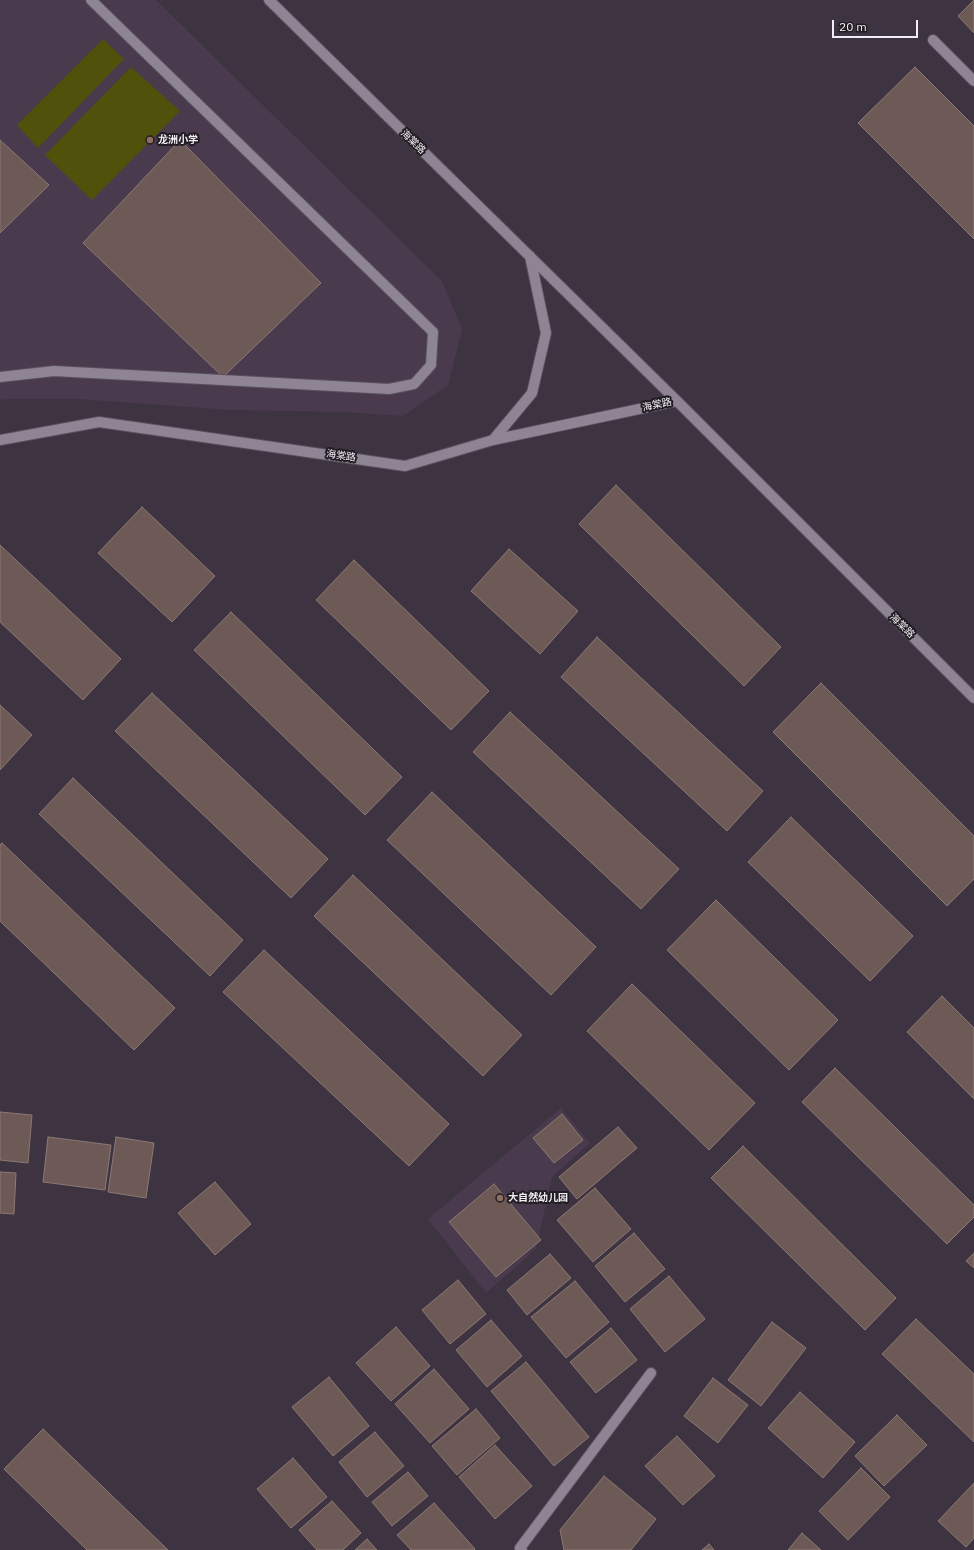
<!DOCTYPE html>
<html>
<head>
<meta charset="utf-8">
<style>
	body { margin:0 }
	#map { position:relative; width:974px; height:1550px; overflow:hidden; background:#3e3341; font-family:"IBM Plex Sans",sans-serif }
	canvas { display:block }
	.scale { position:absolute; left:832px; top:20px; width:86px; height:18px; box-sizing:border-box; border:2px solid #f2ecf5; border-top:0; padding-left:5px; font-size:12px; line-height:14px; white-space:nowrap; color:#f2ecf5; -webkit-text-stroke:3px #221d23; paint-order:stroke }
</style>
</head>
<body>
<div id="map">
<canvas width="974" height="1550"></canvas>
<div class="scale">20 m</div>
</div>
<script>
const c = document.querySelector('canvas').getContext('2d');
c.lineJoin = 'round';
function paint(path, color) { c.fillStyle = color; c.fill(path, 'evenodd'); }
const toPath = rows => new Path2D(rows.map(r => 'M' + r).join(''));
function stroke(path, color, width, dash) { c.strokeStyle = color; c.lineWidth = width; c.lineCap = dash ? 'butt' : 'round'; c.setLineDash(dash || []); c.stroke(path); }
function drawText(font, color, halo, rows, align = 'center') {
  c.font = font + ' "IBM Plex Sans","Noto Sans SC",sans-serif'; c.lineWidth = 4; c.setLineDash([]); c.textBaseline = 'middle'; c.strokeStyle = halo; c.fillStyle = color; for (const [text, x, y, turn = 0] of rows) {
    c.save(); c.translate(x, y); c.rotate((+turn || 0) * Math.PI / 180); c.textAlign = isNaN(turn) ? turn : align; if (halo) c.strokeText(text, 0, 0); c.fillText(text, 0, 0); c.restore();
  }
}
const built = toPath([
	[0,0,156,0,442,281,462,329,448,385,403,416,342,412,229,410,78,399,8,399,0,400],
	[561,1108,590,1143,552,1177,536,1249,486,1293,428,1219]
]);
const green = toPath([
	[103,39,124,59,38,148,17,125],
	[131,67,180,111,92,200,45,155]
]);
const building = toPath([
	[974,0,974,33,958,16,974,0],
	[915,67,974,126,974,239,858,123,915,67],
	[0,140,49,185,0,233,0,140],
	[180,140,321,283,223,377,83,243,180,140],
	[616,485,781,647,744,686,579,524,616,485],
	[142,507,215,576,172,622,98,553,142,507],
	[0,545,121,659,83,700,0,622,0,545],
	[509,549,578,611,540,654,471,591,509,549],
	[354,560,489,691,451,730,316,600,354,560],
	[231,612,402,777,365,815,194,650,231,612],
	[597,637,763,791,727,831,561,677,597,637],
	[821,683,974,836,974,879,947,906,773,732,821,683],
	[152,693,328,859,291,898,115,731,152,693],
	[0,705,32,735,0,770,0,705],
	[510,712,679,869,641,909,473,752,510,712],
	[73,778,243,940,210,976,39,814,73,778],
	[432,792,596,947,551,995,387,840,432,792],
	[791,817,913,936,870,981,748,862,791,817],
	[2,843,175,1008,134,1050,0,921,0,845,2,843],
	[353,875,522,1035,483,1076,314,916,353,875],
	[716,900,838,1020,789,1070,667,950,716,900],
	[264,950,449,1124,409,1166,223,992,264,950],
	[632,984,755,1103,709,1150,587,1031,632,984],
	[942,996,974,1028,974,1099,907,1032,942,996],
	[835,1068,974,1205,974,1217,947,1244,802,1102,835,1068],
	[0,1112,32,1115,28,1163,0,1160,0,1112],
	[562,1114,583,1140,554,1163,533,1138,562,1114],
	[618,1127,637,1148,577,1199,559,1177,618,1127],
	[48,1137,111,1145,105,1190,43,1182,48,1137],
	[116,1137,154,1143,146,1198,108,1192,116,1137],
	[743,1146,896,1298,865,1330,711,1178,743,1146],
	[0,1172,16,1173,14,1214,0,1213,0,1172],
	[215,1182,251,1224,215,1255,178,1213,215,1182],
	[494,1184,541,1240,496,1277,449,1222,494,1184],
	[595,1188,631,1229,593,1262,557,1220,595,1188],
	[634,1233,665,1269,625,1302,595,1266,634,1233],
	[974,1253,974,1268,966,1261,974,1253],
	[550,1254,571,1278,527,1315,507,1290,550,1254],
	[669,1276,705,1319,665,1352,630,1309,669,1276],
	[458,1280,486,1314,450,1344,422,1310,458,1280],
	[575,1281,609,1322,566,1358,531,1317,575,1281],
	[916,1319,974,1374,974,1442,882,1354,916,1319],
	[491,1320,522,1356,487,1387,456,1350,491,1320],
	[772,1322,806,1348,761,1406,728,1380,772,1322],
	[396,1327,430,1366,391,1401,356,1363,396,1327],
	[611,1328,637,1360,596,1393,570,1362,611,1328],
	[526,1362,589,1437,554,1466,491,1391,526,1362],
	[434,1369,469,1409,430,1443,395,1404,434,1369],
	[329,1377,369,1426,333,1456,292,1407,329,1377],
	[713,1378,748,1405,718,1443,684,1416,713,1378],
	[800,1392,855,1442,823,1478,768,1428,800,1392],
	[476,1409,500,1438,457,1475,432,1446,476,1409],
	[897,1415,927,1445,884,1486,855,1456,897,1415],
	[43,1429,168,1550,87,1550,4,1469,43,1429],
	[375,1432,404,1466,367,1497,339,1462,375,1432],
	[677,1436,715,1476,683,1505,645,1466,677,1436],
	[495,1445,532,1486,495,1519,459,1477,495,1445],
	[293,1458,327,1497,291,1528,257,1489,293,1458],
	[861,1468,890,1497,848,1540,819,1511,861,1468],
	[408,1472,428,1496,392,1526,372,1502,408,1472],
	[604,1476,656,1519,631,1550,564,1550,560,1530,604,1476],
	[974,1483,974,1538,966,1547,938,1521,974,1483],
	[332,1501,361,1533,343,1550,317,1550,299,1530,332,1501],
	[434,1503,475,1549,474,1550,411,1550,397,1535,434,1503],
	[802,1533,821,1550,788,1550,802,1533],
	[367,1539,377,1550,355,1550,367,1539],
	[709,1544,714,1550,702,1550,709,1544]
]);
const service = toPath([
	[0,377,54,371,389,389,414,384,431,365,433,332,91,0]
]);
const minor = toPath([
	[933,40,974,81],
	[522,1550,520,1548,651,1373]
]);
const tertiary = toPath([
	[269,0,677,401],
	[0,440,99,422,405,466,493,440,677,401,974,698],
	[493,440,532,393,546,333,530,256]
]);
const markers = [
	[150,140,4,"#8d6e63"],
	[500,1198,4,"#8d6e63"]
];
const poiNames = [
	["龙洲小学",158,140],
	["大自然幼儿园",508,1198]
];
const streetNames = [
	["海棠路",413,142,44],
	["海棠路",657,405,-12],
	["海棠路",341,456,8],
	["海棠路",902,626,45]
];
paint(built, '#493a4d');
paint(green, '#50520b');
paint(building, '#6d5955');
stroke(building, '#8d7974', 1);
stroke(service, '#5a515d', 12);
stroke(minor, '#5a515d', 12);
stroke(tertiary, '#5a515d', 12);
stroke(service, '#8f8493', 10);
stroke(minor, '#8f8493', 10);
stroke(tertiary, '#8f8493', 10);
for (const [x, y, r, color] of markers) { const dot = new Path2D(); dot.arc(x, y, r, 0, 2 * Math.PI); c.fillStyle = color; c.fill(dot); stroke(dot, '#221d23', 1.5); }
drawText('bold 10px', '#f2ecf5', '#221d23', poiNames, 'left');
drawText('10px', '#f2ecf5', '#221d23', streetNames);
</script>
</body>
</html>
